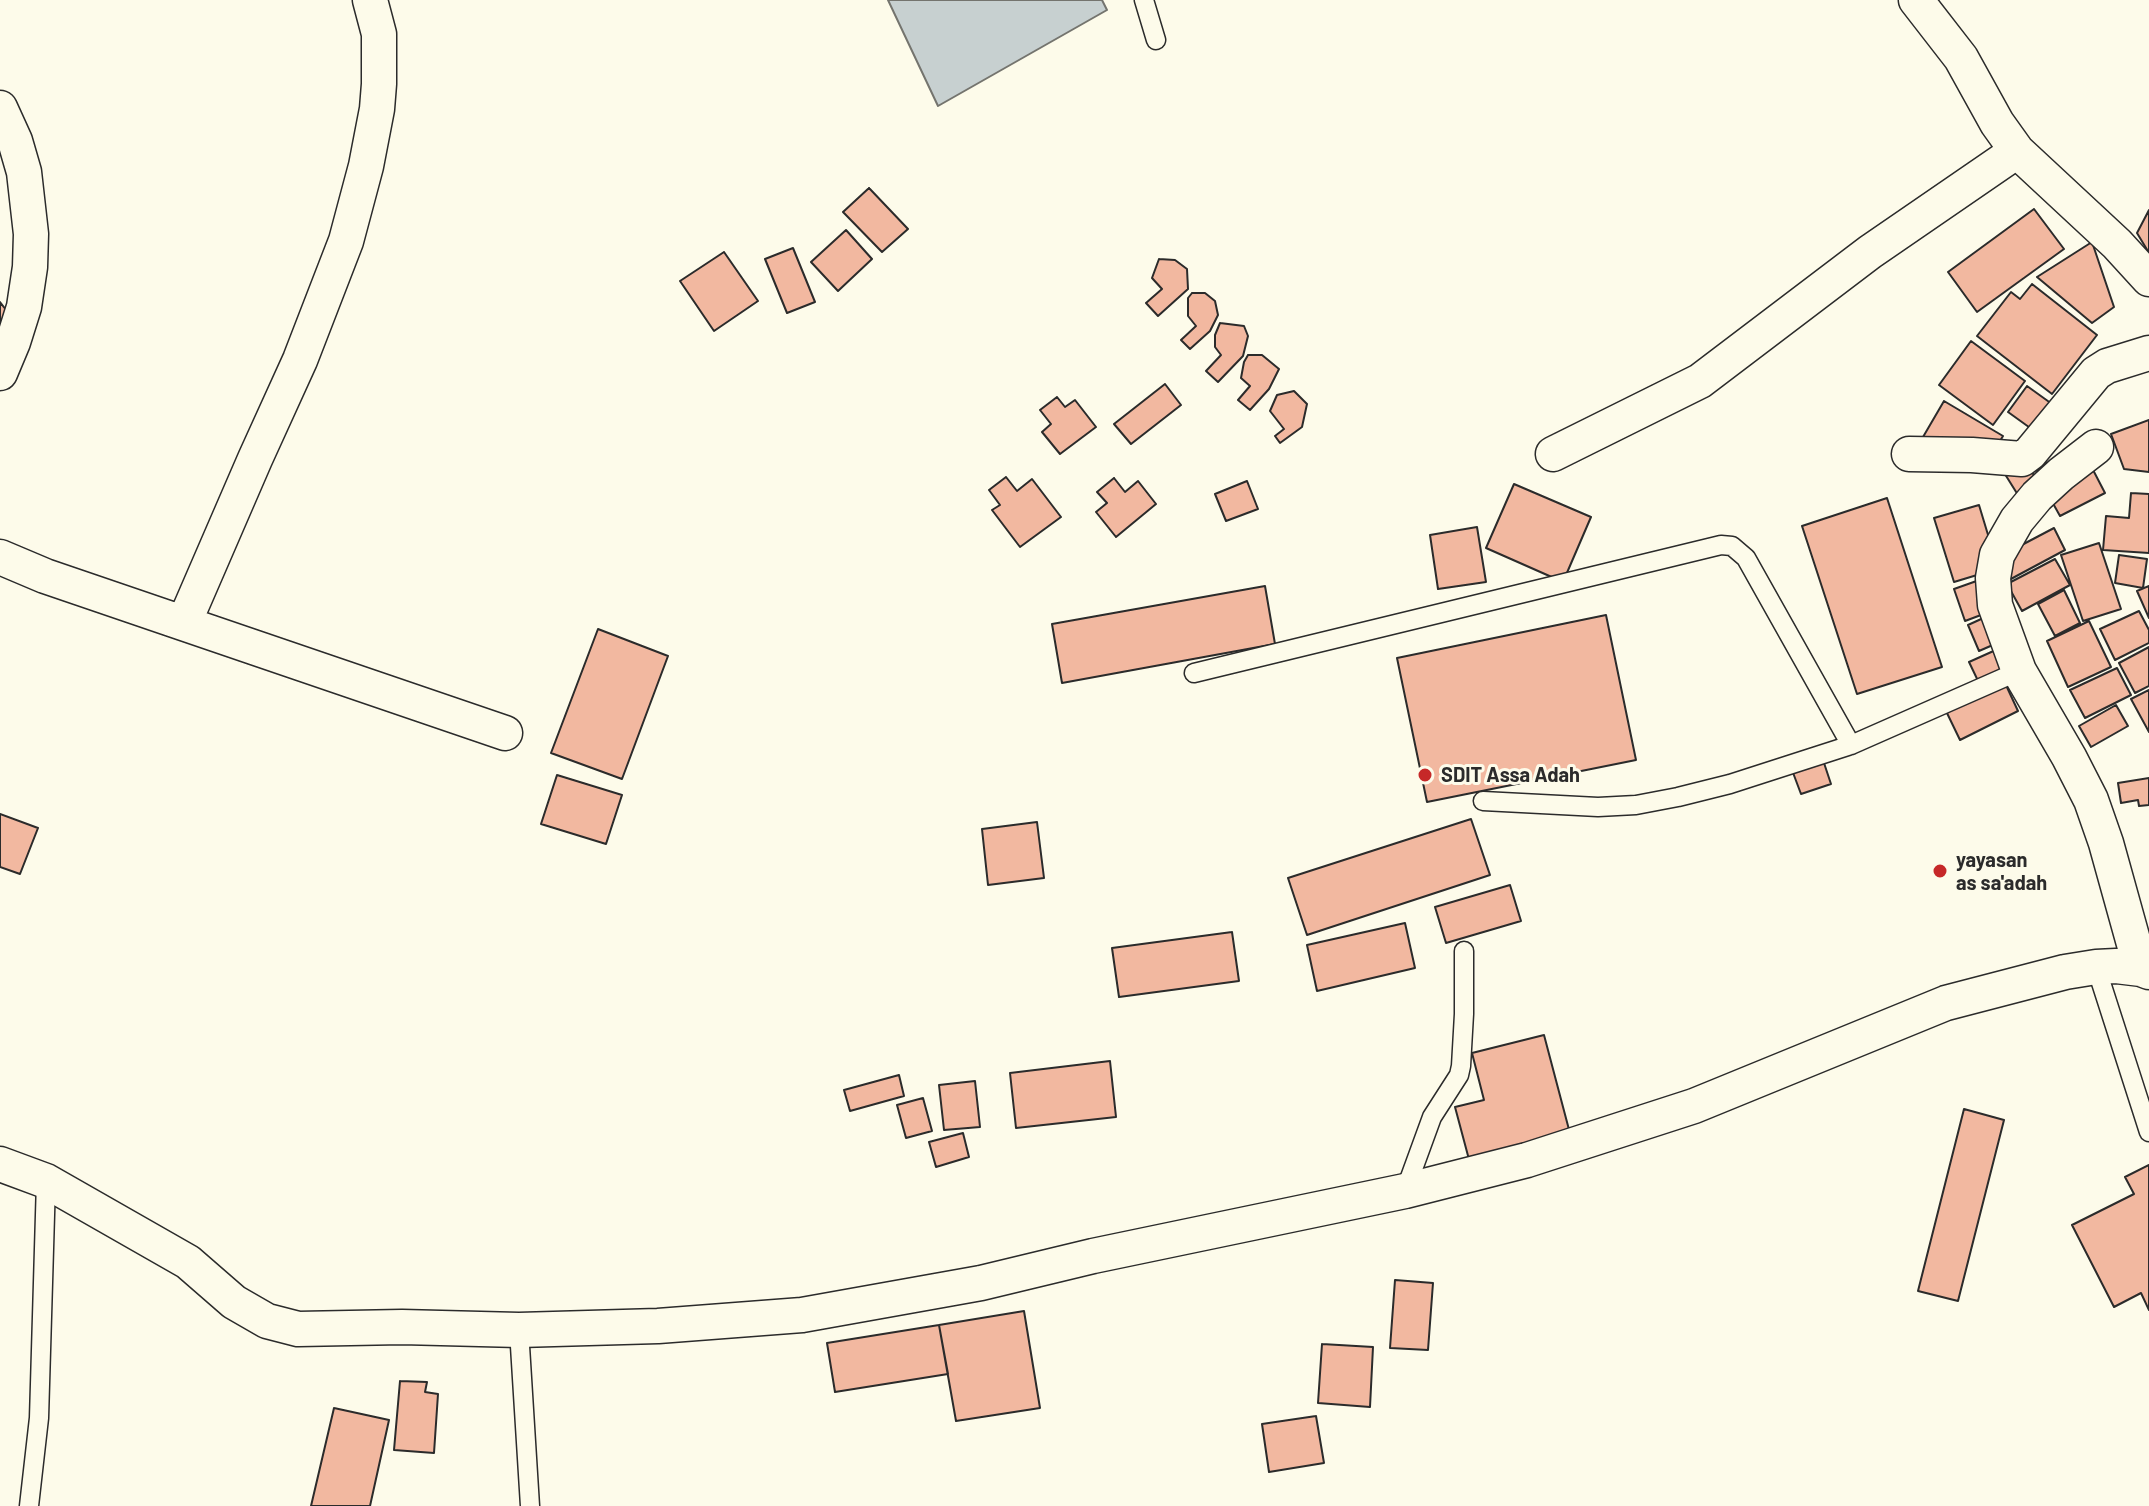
<!DOCTYPE html>
<html>
<head>
<meta charset="utf-8">
<style>
	body { margin:0 }
	canvas { display:block; background:#fdfbea }
</style>
</head>
<body>
<canvas width="2149" height="1506"></canvas>
<script>
const c = document.querySelector('canvas').getContext('2d');
c.lineJoin = 'round';
function paint(path, color) { c.fillStyle = color; c.fill(path, 'evenodd'); }
const toPath = rows => new Path2D(rows.map(r => 'M' + r).join(''));
function stroke(path, color, width, dash) { c.strokeStyle = color; c.lineWidth = width; c.lineCap = dash ? 'butt' : 'round'; c.setLineDash(dash || []); c.stroke(path); }
function drawText(font, color, halo, rows, align = 'center') {
  c.font = font + ' Barlow,sans-serif'; c.lineWidth = 6; c.setLineDash([]); c.textBaseline = 'middle'; c.strokeStyle = halo; c.fillStyle = color; for (const [text, x, y, turn = 0] of rows) {
    c.save(); c.translate(x, y); c.rotate((+turn || 0) * Math.PI / 180); c.textAlign = isNaN(turn) ? turn : align; if (halo) c.strokeText(text, 0, 0); c.fillText(text, 0, 0); c.restore();
  }
}
const water = toPath([
	[888,0,1102,0,1107,10,938,106,888,0]
]);
const building = toPath([
	[869,188,908,229,882,252,843,212,869,188],
	[2034,209,2064,249,1977,312,1948,272,2034,209],
	[2149,210,2149,253,2137,233,2149,210],
	[846,230,872,259,838,291,811,262,846,230],
	[2092,242,2114,307,2092,323,2037,277,2092,242],
	[793,248,815,302,787,313,765,259,793,248],
	[724,252,758,301,714,331,680,281,724,252],
	[1159,259,1175,260,1187,269,1188,289,1158,316,1146,303,1162,289,1152,278,1159,259],
	[2032,284,2097,335,2052,394,1977,336,2011,292,2020,299,2032,284],
	[1192,293,1205,293,1215,301,1218,315,1210,331,1190,349,1181,340,1196,326,1188,316,1188,298,1192,293],
	[0,302,10,315,0,323,0,302],
	[1220,323,1244,326,1248,336,1243,356,1218,382,1206,371,1221,355,1215,347,1215,335,1220,323],
	[1971,341,2025,381,1993,425,1939,385,1971,341],
	[1248,355,1262,355,1279,369,1269,389,1250,410,1238,400,1250,386,1241,378,1244,362,1248,355],
	[1165,384,1181,405,1131,444,1114,424,1165,384],
	[2027,386,2052,404,2033,430,2008,412,2027,386],
	[1294,391,1307,404,1302,427,1280,443,1275,436,1284,429,1270,411,1277,395,1294,391],
	[1057,397,1065,407,1075,400,1096,427,1060,454,1042,432,1051,424,1040,410,1057,397],
	[1944,401,2003,436,1993,453,1916,449,1944,401],
	[2149,420,2149,472,2124,469,2111,434,2149,420],
	[2023,459,2044,490,2023,503,2003,471,2023,459],
	[2091,466,2105,493,2060,516,2045,489,2091,466],
	[1006,477,1017,491,1032,479,1061,517,1020,547,992,510,1000,505,989,490,1006,477],
	[1114,478,1125,492,1138,481,1156,504,1116,537,1096,512,1107,503,1097,492,1114,478],
	[1247,481,1258,509,1226,521,1215,494,1247,481],
	[1514,484,1591,517,1563,582,1486,548,1514,484],
	[2131,493,2149,494,2149,553,2103,550,2106,516,2129,518,2131,493],
	[1887,498,1942,667,1857,694,1802,526,1887,498],
	[1979,505,1995,558,1987,572,1954,582,1934,518,1979,505],
	[1477,527,1486,582,1438,589,1430,535,1477,527],
	[2054,528,2065,550,2009,580,1997,558,2054,528],
	[2099,543,2121,609,2083,621,2061,555,2099,543],
	[2119,555,2147,559,2143,588,2115,583,2119,555],
	[2055,559,2070,585,2022,611,2007,584,2055,559],
	[1985,578,1997,609,1965,621,1954,589,1985,578],
	[1265,586,1275,644,1062,683,1052,624,1265,586],
	[2149,586,2149,618,2137,591,2149,586],
	[2064,590,2080,623,2055,636,2038,604,2064,590],
	[2139,611,2149,630,2149,643,2115,660,2100,629,2139,611],
	[1606,615,1636,760,1427,802,1397,658,1606,615],
	[1990,615,2002,641,1979,651,1968,625,1990,615],
	[2089,621,2111,667,2068,687,2047,641,2089,621],
	[598,629,668,656,622,779,551,753,598,629],
	[2149,647,2149,686,2135,693,2119,663,2149,647],
	[1998,649,2008,672,1980,685,1969,662,1998,649],
	[2117,668,2131,695,2085,718,2070,690,2117,668],
	[2005,683,2018,711,1960,740,1946,711,2005,683],
	[2149,690,2149,732,2131,699,2149,690],
	[2116,705,2128,726,2091,747,2079,726,2116,705],
	[1823,760,1831,784,1801,794,1792,770,1823,760],
	[557,775,622,795,606,844,541,824,557,775],
	[2149,778,2149,805,2139,806,2138,800,2121,803,2118,783,2149,778],
	[0,814,38,828,20,874,0,867,0,814],
	[1471,819,1490,875,1307,935,1288,878,1471,819],
	[1037,822,1044,878,988,885,982,829,1037,822],
	[1510,885,1521,921,1446,943,1435,907,1510,885],
	[1405,923,1415,968,1317,991,1307,945,1405,923],
	[1232,932,1239,981,1119,997,1112,948,1232,932],
	[1544,1035,1572,1141,1471,1167,1455,1107,1484,1100,1472,1053,1544,1035],
	[1110,1061,1116,1117,1016,1128,1010,1073,1110,1061],
	[899,1075,904,1096,850,1111,844,1090,899,1075],
	[975,1081,980,1127,944,1130,939,1085,975,1081],
	[923,1098,932,1131,906,1138,897,1105,923,1098],
	[1964,1109,2004,1120,1958,1301,1918,1291,1964,1109],
	[963,1133,969,1157,936,1167,929,1142,963,1133],
	[2149,1165,2149,1310,2141,1293,2114,1307,2072,1225,2134,1194,2125,1177,2149,1165],
	[1395,1280,1433,1283,1428,1350,1390,1348,1395,1280],
	[1024,1311,1040,1408,956,1421,939,1325,1024,1311],
	[939,1325,948,1374,835,1392,827,1343,939,1325],
	[1322,1344,1373,1347,1370,1407,1318,1403,1322,1344],
	[400,1381,427,1382,425,1392,438,1394,434,1453,394,1450,400,1381],
	[334,1408,389,1420,370,1506,311,1506,334,1408],
	[1316,1416,1324,1463,1269,1472,1262,1424,1316,1416]
]);
const lane = toPath([
	[1144,0,1156,40],
	[1194,673,1721,545,1732,546,1746,558,1851,745],
	[1483,801,1598,807,1636,805,1678,797,1730,784,1851,745,2019,671],
	[2096,967,2149,1132],
	[1405,1191,1432,1117,1459,1075,1461,1066,1464,1014,1464,951],
	[519,1330,530,1506],
	[29,1506,39,1418,46,1181]
]);
const street = toPath([
	[1916,0,1961,58,1997,123,2017,151,2117,244,2149,279],
	[0,108,15,141,24,172,31,234,30,267,24,307,13,342,0,373],
	[2096,447,2061,474,2037,496,2017,520,1997,555,1993,578,1995,605,2019,671,2069,757,2091,800,2106,843,2141,969],
	[1553,454,1700,381,1870,252,2017,151],
	[1909,454,1972,455,2022,459,2030,453,2096,373,2107,366,2149,353],
	[0,557,45,576,505,733],
	[184,623,255,459,300,360,346,241,366,166,377,109,379,84,379,34,370,0],
	[0,1164,46,1181,188,1262,234,1302,267,1321,298,1329,402,1327,519,1330,658,1326,802,1315,981,1283,1093,1256,1405,1191,1527,1160,1694,1106,1946,1003,2065,972,2096,967,2116,966,2141,969,2149,972]
]);
const markers = [
	[1425,775,8,"#c62828"],
	[1940,871,8,"#c62828"]
];
const poiNames = [
	["SDIT Assa Adah",1441,775],
	["yayasan",1956,860],
	["as sa'adah",1956,883]
];
paint(water, '#c7d0d0');
stroke(water, '#74746e', 2);
paint(building, '#f2b8a0');
stroke(building, '#2b2b2b', 2);
stroke(lane, '#2b2b2b', 21);
stroke(street, '#2b2b2b', 37);
stroke(lane, '#fdfbea', 18);
stroke(street, '#fdfbea', 34);
for (const [x, y, r, color] of markers) { const dot = new Path2D(); dot.arc(x, y, r, 0, 2 * Math.PI); c.fillStyle = color; c.fill(dot); stroke(dot, '#fdfbea', 3); }
drawText('bold 20px', '#2b2b2b', '#fdfbea', poiNames, 'left');
</script>
</body>
</html>
